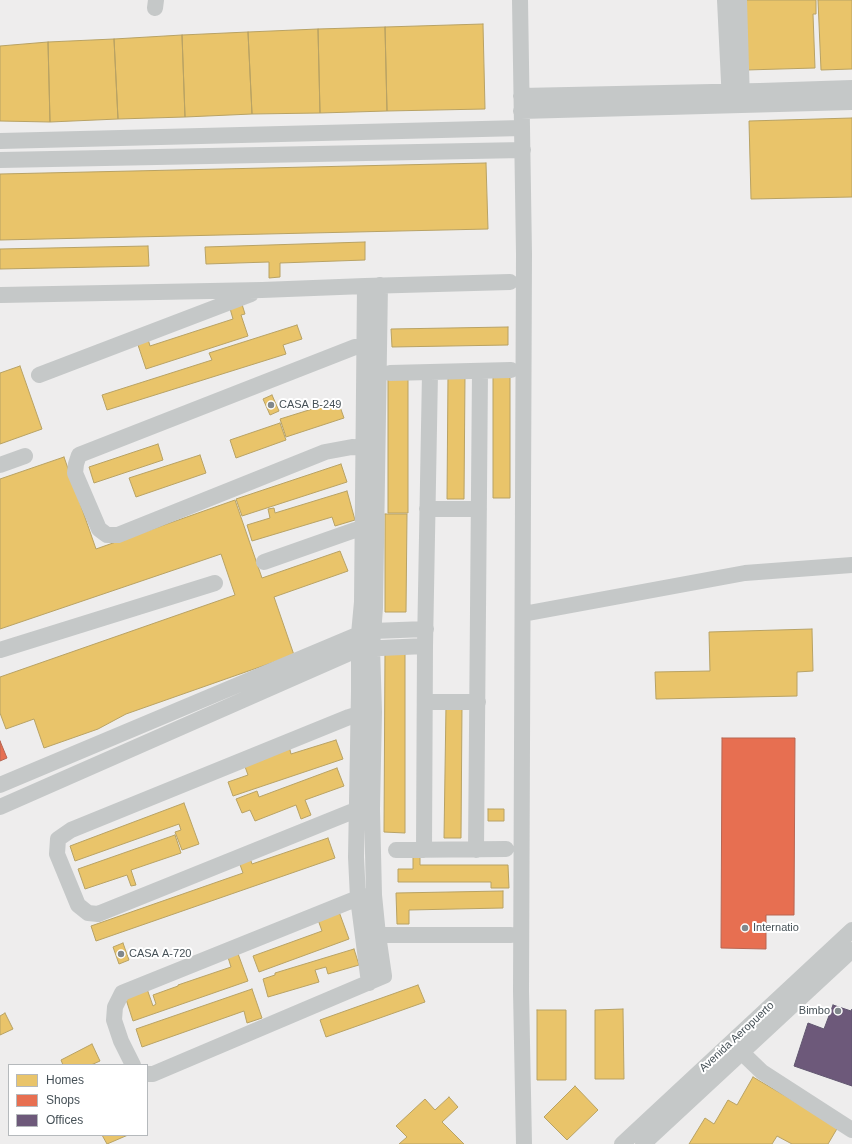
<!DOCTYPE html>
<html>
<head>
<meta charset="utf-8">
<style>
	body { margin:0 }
	#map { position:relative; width:852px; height:1144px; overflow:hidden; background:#eeeded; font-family:Helvetica,sans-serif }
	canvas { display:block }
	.legend { position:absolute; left:8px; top:1064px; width:140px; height:72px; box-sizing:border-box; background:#fff; border:1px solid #b5b9bc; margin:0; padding:5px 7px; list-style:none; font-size:12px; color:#465157 }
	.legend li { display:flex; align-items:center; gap:8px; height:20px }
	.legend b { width:20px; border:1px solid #b5b9bc }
</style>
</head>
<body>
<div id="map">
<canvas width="852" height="1144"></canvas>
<ul class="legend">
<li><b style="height:11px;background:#e9c46a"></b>Homes</li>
<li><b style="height:11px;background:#e76f51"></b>Shops</li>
<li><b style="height:11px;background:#6d597a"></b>Offices</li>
</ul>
</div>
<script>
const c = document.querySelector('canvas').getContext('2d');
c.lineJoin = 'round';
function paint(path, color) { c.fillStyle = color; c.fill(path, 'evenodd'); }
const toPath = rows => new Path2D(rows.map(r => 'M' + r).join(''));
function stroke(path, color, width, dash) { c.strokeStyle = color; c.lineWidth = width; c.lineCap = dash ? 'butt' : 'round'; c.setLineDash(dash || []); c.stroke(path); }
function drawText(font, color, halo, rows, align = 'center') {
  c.font = font + ' Helvetica,sans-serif'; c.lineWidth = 4; c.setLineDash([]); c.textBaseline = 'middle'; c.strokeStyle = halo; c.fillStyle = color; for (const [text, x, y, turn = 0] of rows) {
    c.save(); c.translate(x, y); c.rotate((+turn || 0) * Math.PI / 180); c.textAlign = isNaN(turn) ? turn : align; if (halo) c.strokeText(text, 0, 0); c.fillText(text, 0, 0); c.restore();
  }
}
const homes = toPath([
	[743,0,816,0,816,14,813,14,815,68,746,70,743,0],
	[818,0,852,0,852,69,821,70,818,0],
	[483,24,485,109,387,111,385,27,483,24],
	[385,27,387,111,320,113,318,29,385,27],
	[318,29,320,113,252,114,248,32,318,29],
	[248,32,252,114,185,117,182,35,248,32],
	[182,35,185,117,118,119,114,39,182,35],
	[114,39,118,119,50,122,48,42,114,39],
	[48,42,50,122,0,121,0,46,48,42],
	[852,118,852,197,751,199,749,121,852,118],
	[486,163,488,229,0,240,0,174,486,163],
	[365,242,365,260,280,263,280,277,269,278,269,262,206,264,205,247,365,242],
	[148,246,149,266,0,269,0,249,148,246],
	[241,301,245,314,241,315,248,336,146,369,137,342,148,339,150,346,233,319,229,305,241,301],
	[297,325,302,339,283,345,286,354,107,410,102,395,212,360,209,353,297,325],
	[508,327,508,345,392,347,391,329,508,327],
	[20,366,42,429,0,444,0,373,20,366],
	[493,374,510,374,510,498,493,498,493,374],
	[448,375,465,375,464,499,447,499,448,375],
	[388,379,408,379,408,513,388,513,388,379],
	[272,395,279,411,270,415,263,399,272,395],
	[338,401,344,418,286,437,280,419,338,401],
	[280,423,286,440,236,458,230,440,280,423],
	[158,444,163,460,94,483,89,467,158,444],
	[200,455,206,473,136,497,129,478,200,455],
	[64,457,96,549,235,500,262,578,340,551,348,571,274,597,294,655,126,714,98,729,44,748,34,719,6,729,0,713,0,677,235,595,221,554,0,629,0,479,64,457],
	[341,464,347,482,242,516,236,499,341,464],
	[347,491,355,520,335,526,332,517,252,541,247,525,270,518,268,509,274,508,275,513,347,491],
	[385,514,407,514,406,612,385,612,385,514],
	[812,629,813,671,797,672,797,696,656,699,655,672,710,671,709,632,812,629],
	[385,651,405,651,405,833,384,832,385,651],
	[446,706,462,706,461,838,444,838,446,706],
	[336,740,343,759,233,796,228,782,248,775,243,761,289,746,291,754,336,740],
	[337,768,344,786,305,800,311,815,301,819,296,805,255,821,250,810,242,813,236,799,257,791,259,797,337,768],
	[184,803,199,844,182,850,175,832,181,830,179,824,75,861,70,846,184,803],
	[488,809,504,809,504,821,488,821,488,809],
	[175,835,181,853,131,870,136,885,131,886,127,875,85,889,78,869,175,835],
	[328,838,335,858,96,941,91,926,243,873,238,859,249,855,252,864,328,838],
	[413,852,420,852,420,865,508,865,509,888,491,888,491,882,398,882,398,869,413,869,413,852],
	[503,891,503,908,409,910,409,924,397,924,396,893,503,891],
	[338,909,349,939,259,972,253,956,322,931,317,917,338,909],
	[123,943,129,960,119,964,113,947,123,943],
	[354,949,359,965,328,974,326,967,315,970,319,982,268,997,263,979,275,975,275,973,354,949],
	[237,951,248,981,133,1021,124,993,146,986,153,1006,156,1004,153,995,178,986,178,985,231,967,227,954,237,951],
	[418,985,425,1002,326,1037,320,1020,418,985],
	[252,989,262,1018,247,1023,244,1011,142,1047,136,1029,252,989],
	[623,1009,624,1079,595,1079,595,1010,623,1009],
	[537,1010,566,1010,566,1080,537,1080,537,1010],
	[5,1013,13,1029,0,1035,0,1016,5,1013],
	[92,1044,100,1061,91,1065,63,1065,61,1060,92,1044],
	[753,1077,838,1127,828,1144,792,1144,777,1136,772,1144,689,1144,705,1118,714,1124,728,1100,737,1105,753,1077],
	[575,1086,598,1110,567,1140,544,1117,575,1086],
	[449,1097,458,1107,442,1122,464,1144,399,1144,407,1137,396,1126,425,1099,435,1110,449,1097],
	[102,1135,128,1135,107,1144,102,1135]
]);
const shops = toPath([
	[722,738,795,738,794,915,766,915,766,949,721,948,722,738],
	[0,741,7,758,0,761,0,741]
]);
const offices = toPath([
	[833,1005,851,1011,852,1009,852,1086,794,1066,808,1023,824,1029,833,1005]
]);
const minor = toPath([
	[520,0,524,254,521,991,524,1144],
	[725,0,730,102],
	[739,0,742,101],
	[155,8,156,0],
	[521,96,760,91,852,88],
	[521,111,852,102],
	[0,141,522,128],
	[0,160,523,150],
	[365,286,362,602,359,634,359,691,356,857,358,898,369,983],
	[1,295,262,290,365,286,510,282],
	[390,373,511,370],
	[39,375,251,294],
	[373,448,352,447,325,452,118,535,107,535,99,529,75,473,76,464,79,455,355,347,374,345],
	[0,465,25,456],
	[427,509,479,509],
	[264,562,355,530,373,529],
	[523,614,745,573,852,565],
	[0,650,215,583],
	[426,702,478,702],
	[0,785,359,634,373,631,426,629],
	[0,807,359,649,425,646],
	[372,809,351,812,98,914,88,913,78,905,57,854,58,839,71,830,349,717,358,714,374,712],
	[396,850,506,849],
	[424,850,425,646,430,373],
	[476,850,480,371],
	[378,935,511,935],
	[734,1045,762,1072,852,1130],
	[133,1065,121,1041,114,1020,115,1007,122,993,358,898,367,896],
	[147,1074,153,1074,384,976,378,935,374,895,372,809,374,712,372,647,375,608,380,285],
	[622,1144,852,930],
	[643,1144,852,950]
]);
const markers = [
	[271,405,4,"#81888c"],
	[745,928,4,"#81888c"],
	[121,954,4,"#81888c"],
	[838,1011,4,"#81888c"]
];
const poiNames = [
	["CASA B-249",279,405],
	["Internatio",753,928],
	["CASA A-720",129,954],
	["Bimbo",830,1011,"right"]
];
const streetNames = [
	["Avenida Aeropuerto",737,1037,-43]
];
paint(homes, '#e9c46a');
stroke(homes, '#b8a264', 1);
paint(shops, '#e76f51');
stroke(shops, '#b76653', 1);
paint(offices, '#6d597a');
stroke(offices, '#615770', 1);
stroke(minor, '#c5c8c8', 16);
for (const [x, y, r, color] of markers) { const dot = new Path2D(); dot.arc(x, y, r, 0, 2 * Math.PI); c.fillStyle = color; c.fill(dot); stroke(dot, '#fff', 1.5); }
drawText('11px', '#465157', '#fff', poiNames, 'left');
drawText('11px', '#465157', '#fff', streetNames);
</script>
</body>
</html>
